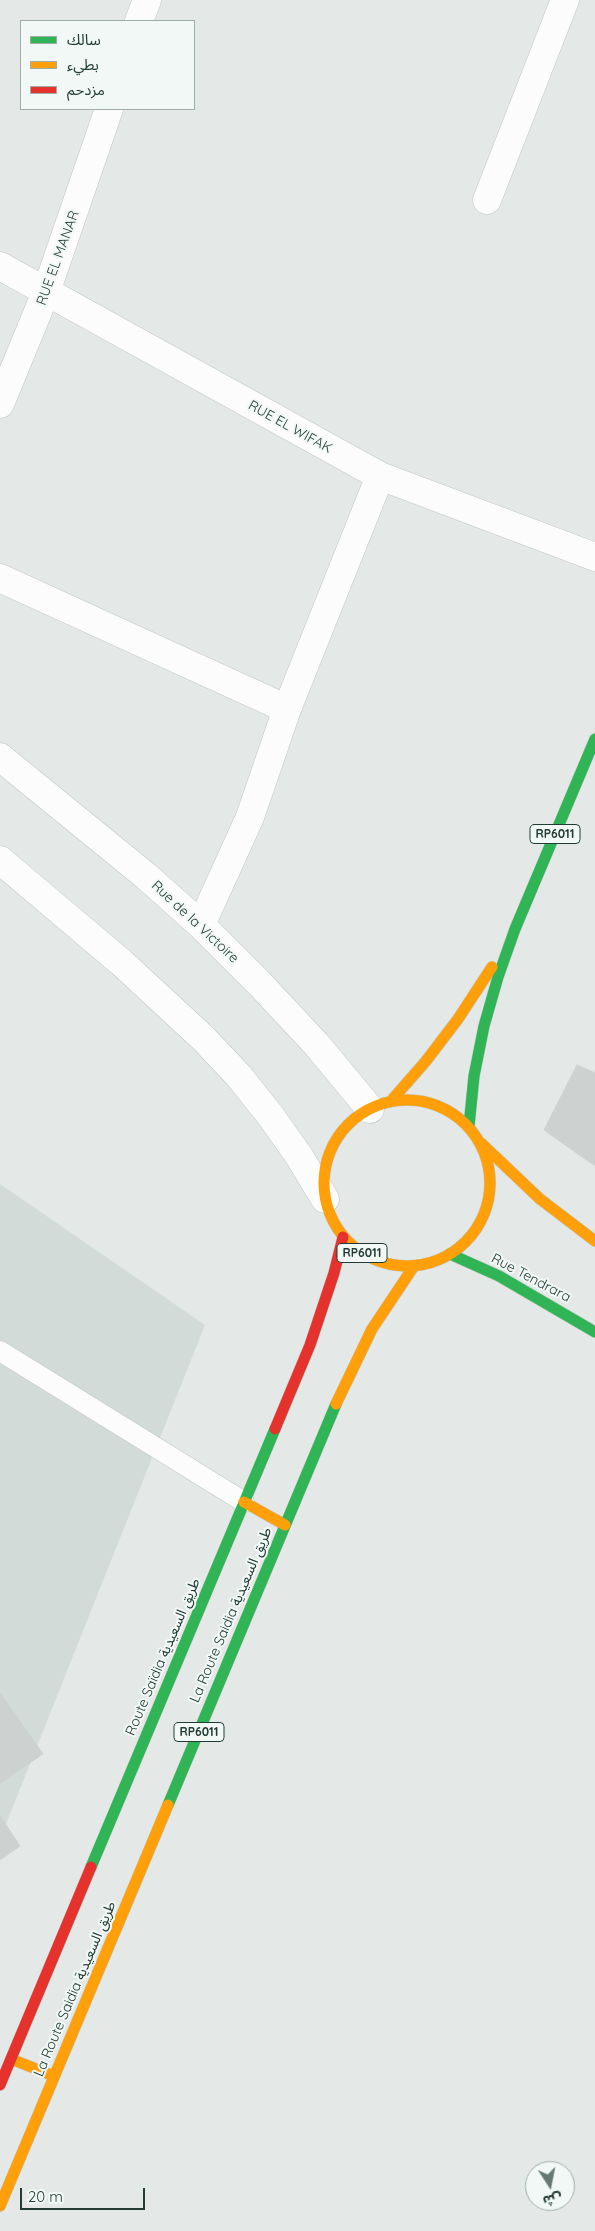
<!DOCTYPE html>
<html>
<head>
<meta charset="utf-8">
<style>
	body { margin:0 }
	#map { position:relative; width:595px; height:2231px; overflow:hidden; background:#e4e9e7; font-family:Quicksand,"Noto Sans Arabic",sans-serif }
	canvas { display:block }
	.legend { position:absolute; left:20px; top:20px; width:175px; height:90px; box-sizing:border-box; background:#f2f8f5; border:1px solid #9fada8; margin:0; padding:6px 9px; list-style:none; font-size:15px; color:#223c35 }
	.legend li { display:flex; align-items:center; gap:10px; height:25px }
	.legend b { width:25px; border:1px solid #9fada8 }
	.north { position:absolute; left:525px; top:2161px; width:50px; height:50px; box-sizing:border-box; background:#f2f8f5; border:1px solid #9fada8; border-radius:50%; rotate:169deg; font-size:14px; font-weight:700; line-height:20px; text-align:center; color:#223c35 }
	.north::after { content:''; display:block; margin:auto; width:18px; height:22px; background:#667973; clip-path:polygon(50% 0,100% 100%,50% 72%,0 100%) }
	.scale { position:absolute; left:20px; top:2188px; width:125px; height:22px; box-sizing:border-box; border:2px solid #223c35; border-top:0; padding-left:6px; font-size:15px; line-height:18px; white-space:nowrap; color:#223c35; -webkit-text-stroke:4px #f2f8f5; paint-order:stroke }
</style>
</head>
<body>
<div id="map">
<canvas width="595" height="2231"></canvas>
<ul class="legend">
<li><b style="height:6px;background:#30b455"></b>سالك</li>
<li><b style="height:6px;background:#ff9f0a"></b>بطيء</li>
<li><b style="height:6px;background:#e5322d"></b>مزدحم</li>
</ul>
<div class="north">ش</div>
<div class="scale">20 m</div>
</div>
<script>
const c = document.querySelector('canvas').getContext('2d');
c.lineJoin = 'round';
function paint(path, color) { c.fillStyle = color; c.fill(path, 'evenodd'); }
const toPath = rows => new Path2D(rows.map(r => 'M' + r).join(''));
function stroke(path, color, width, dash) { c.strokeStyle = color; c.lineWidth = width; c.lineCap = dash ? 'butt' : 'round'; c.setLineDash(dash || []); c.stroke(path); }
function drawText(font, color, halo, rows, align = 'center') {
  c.font = font + ' Quicksand,"Noto Sans Arabic",sans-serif'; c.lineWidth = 4; c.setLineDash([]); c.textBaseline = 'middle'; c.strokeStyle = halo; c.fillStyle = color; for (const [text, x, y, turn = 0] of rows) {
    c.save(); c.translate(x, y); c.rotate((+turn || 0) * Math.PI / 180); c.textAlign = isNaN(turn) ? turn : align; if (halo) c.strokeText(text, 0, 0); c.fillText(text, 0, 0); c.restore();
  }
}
const built = toPath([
	[0,1184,205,1325,0,1839]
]);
const building = toPath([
	[577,1065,595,1073,595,1166,544,1130,577,1065],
	[0,1693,43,1754,0,1783,0,1693],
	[0,1816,20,1846,0,1860,0,1816]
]);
const lane = toPath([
	[0,1351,244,1502]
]);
const street = toPath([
	[139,21,147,0],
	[487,200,565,0],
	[0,266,380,476,595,557],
	[0,404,46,292,109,109],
	[0,578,287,709],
	[0,757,146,876,201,925,260,984,317,1045,370,1109],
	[0,860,122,963,203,1038,238,1075,270,1115,299,1156,325,1199],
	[201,925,250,817,287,709,380,476]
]);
const fast = toPath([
	[469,1126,474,1076,484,1026,498,977,515,929,595,739],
	[450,1254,499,1276,595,1332],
	[168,1805,336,1404],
	[91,1867,275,1429]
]);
const slow = toPath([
	'324 1183a83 83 0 1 1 166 0a83 83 0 1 1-166 0Z',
	[391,1101,426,1061,458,1019,492,967],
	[481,1143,540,1199,595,1241],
	[336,1404,372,1329,414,1266],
	[244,1502,285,1525],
	[11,2059,54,2076],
	[0,2206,168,1805]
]);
const jam = toPath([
	[275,1429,310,1345,334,1273,343,1237],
	[0,2085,91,1867]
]);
const shields = [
	[555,834,50],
	[362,1253,50],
	[199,1732,50]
];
const shieldNames = [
	["RP6011",555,834],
	["RP6011",362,1253],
	["RP6011",199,1732]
];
const streetNames = [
	["RUE EL MANAR",58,258,-70],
	["RUE EL WIFAK",290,427,29],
	["Rue de la Victoire",195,922,43],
	["Rue Tendrara",531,1278,28],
	["La Route Saidia طريق السعيدية",231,1615,-67],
	["Route Saïdia طريق السعيدية",163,1657,-67],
	["La Route Saidia طريق السعيدية",75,1989,-67]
];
paint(built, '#d2dbd7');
paint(building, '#cdd2d0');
stroke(building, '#cdd2d0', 1);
stroke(lane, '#c1c6c4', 21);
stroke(street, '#c1c6c4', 29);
stroke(fast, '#bfc7c4', 12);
stroke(slow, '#bfc7c4', 12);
stroke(jam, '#bfc7c4', 12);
stroke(lane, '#fbfcfb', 20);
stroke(street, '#fbfcfb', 28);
stroke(fast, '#30b455', 11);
stroke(slow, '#ff9f0a', 11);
stroke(jam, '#e5322d', 11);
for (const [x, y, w] of shields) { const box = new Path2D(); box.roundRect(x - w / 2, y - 9.5, w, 19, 4); c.fillStyle = '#f2f8f5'; c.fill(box); stroke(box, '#223c35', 1); }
drawText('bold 12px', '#223c35', null, shieldNames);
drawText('14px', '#223c35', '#f2f8f5', streetNames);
</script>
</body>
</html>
